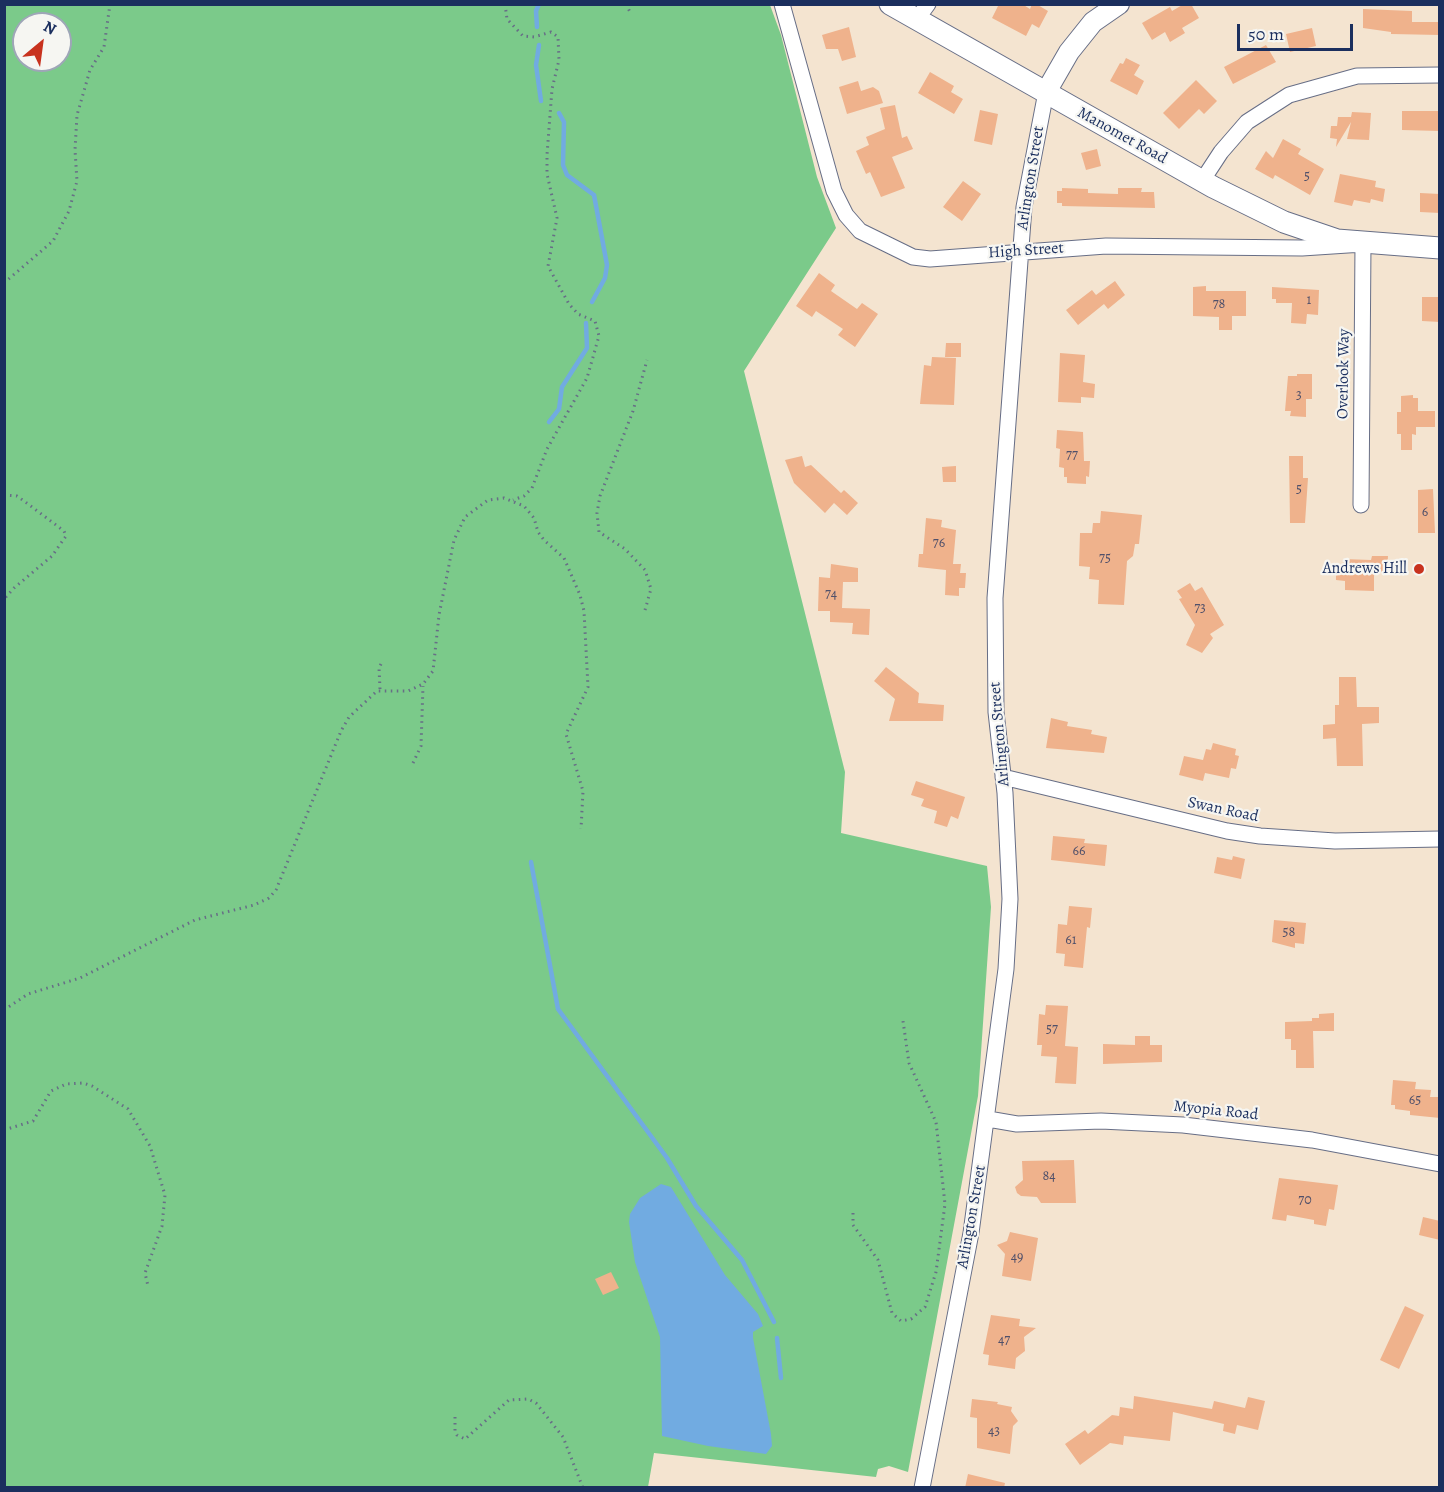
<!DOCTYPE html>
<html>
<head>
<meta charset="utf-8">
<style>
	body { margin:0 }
	#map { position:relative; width:1444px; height:1492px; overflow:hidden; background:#f4e4d0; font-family:Alegreya,serif }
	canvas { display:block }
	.frame { position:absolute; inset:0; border:6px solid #1b2f5e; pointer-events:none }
	.north { position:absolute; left:12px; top:12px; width:60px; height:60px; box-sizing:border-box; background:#f6f6f2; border:2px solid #9ea6b7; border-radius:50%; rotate:29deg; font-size:16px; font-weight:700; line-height:24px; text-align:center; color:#1b2f5e }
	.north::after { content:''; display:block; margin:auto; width:21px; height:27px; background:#c8321e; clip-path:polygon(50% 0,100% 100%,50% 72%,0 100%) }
	.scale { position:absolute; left:1237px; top:24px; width:116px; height:27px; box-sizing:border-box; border:3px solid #1b2f5e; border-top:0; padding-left:8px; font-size:18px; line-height:21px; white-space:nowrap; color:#1b2f5e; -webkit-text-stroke:4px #f6f6f2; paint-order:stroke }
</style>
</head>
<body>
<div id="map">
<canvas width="1444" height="1492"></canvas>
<div class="frame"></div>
<div class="north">N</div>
<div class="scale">50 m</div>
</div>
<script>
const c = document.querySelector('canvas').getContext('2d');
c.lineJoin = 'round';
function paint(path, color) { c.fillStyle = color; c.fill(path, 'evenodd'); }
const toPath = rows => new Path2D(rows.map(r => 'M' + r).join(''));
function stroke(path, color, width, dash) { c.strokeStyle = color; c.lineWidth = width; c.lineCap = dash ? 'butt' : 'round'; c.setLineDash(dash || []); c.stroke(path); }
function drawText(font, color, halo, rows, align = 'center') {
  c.font = font + ' Alegreya,serif'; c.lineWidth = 4.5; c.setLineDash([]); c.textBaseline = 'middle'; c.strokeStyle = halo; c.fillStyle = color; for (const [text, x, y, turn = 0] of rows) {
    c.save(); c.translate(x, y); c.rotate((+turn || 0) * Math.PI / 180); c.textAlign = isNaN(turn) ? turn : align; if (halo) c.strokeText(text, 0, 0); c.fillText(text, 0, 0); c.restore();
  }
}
const green = toPath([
	[5,5,770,5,781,35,817,177,836,228,744,371,845,772,841,833,987,866,991,907,978,1096,908,1472,889,1466,878,1469,876,1477,654,1453,648,1487,5,1488],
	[24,24,60,24,60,60,24,60]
]);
const water = toPath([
	[661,1184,671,1187,725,1275,758,1314,763,1326,753,1332,753,1338,771,1434,772,1446,766,1454,708,1446,662,1436,660,1337,635,1262,629,1222,630,1214,640,1198]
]);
const stream = toPath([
	[537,27,536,11,539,4],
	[539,45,536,65,541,101],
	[559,113,564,122,563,165,567,175,594,195,607,265,605,278,592,302],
	[549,422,559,409,562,387,587,348,586,323],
	[531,862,558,1009,667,1158,696,1206,742,1260,774,1322],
	[777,1338,781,1378]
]);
const building = toPath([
	[999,4,1022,4,1030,9,1032,4,1036,4,1048,11,1039,28,1032,24,1026,36,992,18],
	[1184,4,1191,4,1199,18,1182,28,1185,33,1170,42,1165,32,1152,40,1142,23,1170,7,1172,11],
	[1363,9,1412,11,1412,22,1440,22,1440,35,1391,34,1391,32,1363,28],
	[849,27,856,57,842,61,838,49,826,49,822,35],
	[1312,28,1316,46,1290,52,1286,34],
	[1266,45,1276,62,1233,84,1224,67],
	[1126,58,1140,65,1134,75,1144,81,1137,95,1110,81,1120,63,1123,64],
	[930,72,954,86,951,92,963,99,954,114,918,93],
	[1196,80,1217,101,1204,114,1199,109,1179,129,1163,113],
	[858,81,861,91,873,87,879,91,883,103,847,114,839,87],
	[895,105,902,138,907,136,913,149,892,157,905,188,881,197,870,172,866,174,856,151,869,145,866,137,885,129,880,108],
	[980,110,998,114,992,145,974,141],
	[1402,111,1440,111,1440,131,1402,130],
	[1352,112,1371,113,1369,140,1347,139,1351,122,1336,147,1337,139,1330,138,1331,126,1337,126,1338,117,1351,117],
	[1283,139,1301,149,1298,154,1324,169,1310,195,1275,175,1273,179,1255,169,1266,151,1273,158],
	[1097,149,1101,166,1086,170,1081,153],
	[1340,174,1376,181,1375,187,1385,189,1383,202,1371,199,1370,203,1354,200,1352,206,1334,202],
	[963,181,981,194,962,221,943,207],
	[1062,188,1088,189,1088,193,1118,194,1118,188,1142,188,1141,192,1154,192,1155,208,1062,206,1062,203,1057,203,1057,191,1062,191],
	[1420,193,1440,194,1440,213,1420,212],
	[819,273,835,285,831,291,857,309,862,303,878,314,855,347,838,335,843,329,816,311,812,317,796,306],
	[1115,281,1125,295,1108,309,1104,304,1078,325,1066,310,1092,290,1096,295],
	[1206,286,1206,291,1246,291,1246,316,1232,316,1232,330,1219,330,1219,317,1193,316,1193,287],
	[1272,287,1319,290,1318,315,1307,314,1306,324,1291,323,1292,303,1276,303,1276,299,1272,299],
	[1422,297,1440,297,1440,322,1422,321],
	[946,343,961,343,961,357,945,357],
	[1060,353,1085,355,1083,382,1095,384,1094,398,1081,397,1081,403,1058,402],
	[932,357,956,358,954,405,920,404,924,365,931,366],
	[1297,374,1312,374,1312,399,1306,399,1306,417,1290,416,1291,411,1285,411,1288,376,1297,376],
	[1413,395,1413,398,1418,398,1418,411,1435,411,1435,427,1416,427,1416,435,1412,434,1412,450,1401,450,1401,434,1397,434,1397,412,1401,412,1401,396],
	[1057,430,1083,432,1084,461,1090,461,1089,477,1086,476,1086,484,1067,483,1067,477,1064,477,1064,468,1059,467,1060,449,1056,448],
	[802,456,805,467,811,465,841,493,844,490,858,503,847,515,834,503,825,513,794,483,785,460],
	[1289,456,1303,456,1303,478,1308,478,1305,523,1290,523],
	[956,466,956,482,943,482,942,467],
	[1433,489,1435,533,1418,533,1418,490],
	[1101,511,1142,515,1139,544,1135,544,1133,556,1127,561,1124,605,1098,604,1099,580,1089,579,1090,567,1079,566,1080,533,1092,533,1093,523,1100,523],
	[926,518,942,520,941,527,956,530,953,564,961,564,960,573,966,573,965,588,959,588,959,596,945,595,946,570,918,567,919,554,923,554],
	[1372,556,1388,556,1387,572,1374,571,1374,591,1345,590,1345,581,1336,580,1336,568,1343,568,1343,559,1371,560],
	[831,564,858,568,858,582,843,582,842,608,870,609,869,635,852,634,853,623,830,622,830,611,818,611,819,577,830,578],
	[1190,583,1195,591,1202,587,1224,625,1210,634,1213,638,1202,653,1186,645,1195,625,1179,599,1182,598,1177,591],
	[886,667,919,693,918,703,944,705,943,721,889,721,895,699,874,681],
	[1339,677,1356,677,1357,707,1379,707,1379,723,1362,724,1363,766,1337,766,1336,738,1323,739,1323,725,1335,724,1335,705,1339,705],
	[1051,718,1068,722,1067,726,1092,730,1091,734,1107,737,1104,753,1046,748],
	[1213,743,1236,749,1235,755,1239,756,1236,769,1231,768,1229,778,1205,773,1203,781,1179,775,1184,756,1203,760,1206,749,1211,750],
	[916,781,965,797,958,819,951,816,947,827,934,823,937,811,921,806,924,799,911,795],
	[1053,836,1085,839,1084,843,1107,845,1105,866,1051,860],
	[1233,856,1245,859,1241,879,1214,873,1217,857,1232,860],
	[1069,906,1092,908,1090,928,1087,927,1083,968,1064,966,1065,954,1056,953,1058,924,1067,925],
	[1274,920,1306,923,1304,944,1295,943,1295,948,1272,942],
	[1046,1005,1068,1006,1065,1046,1078,1047,1076,1084,1055,1083,1057,1057,1041,1056,1042,1045,1037,1045,1039,1014,1045,1015],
	[1334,1013,1334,1031,1313,1031,1314,1068,1296,1068,1296,1050,1291,1050,1291,1039,1285,1039,1285,1022,1312,1021,1312,1018,1319,1018,1319,1014],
	[1135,1036,1150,1036,1150,1045,1162,1045,1162,1062,1103,1064,1103,1044,1135,1045],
	[1393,1080,1416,1082,1415,1089,1431,1090,1430,1097,1440,1097,1440,1118,1410,1115,1410,1111,1395,1109,1395,1105,1391,1105],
	[1074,1160,1076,1203,1041,1203,1037,1197,1021,1196,1017,1193,1015,1187,1023,1180,1022,1161],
	[1279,1178,1338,1185,1334,1210,1329,1209,1326,1226,1314,1224,1314,1220,1287,1215,1286,1221,1272,1219],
	[1423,1217,1440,1221,1440,1240,1419,1235],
	[1010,1232,1038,1238,1031,1281,1002,1276,1005,1254,997,1245,1007,1241],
	[611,1272,619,1288,603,1295,595,1279],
	[1405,1306,1424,1315,1399,1369,1380,1360],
	[991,1315,1020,1319,1019,1326,1036,1328,1024,1337,1025,1351,1016,1358,1015,1369,988,1365,989,1355,983,1354],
	[1134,1396,1212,1409,1214,1401,1245,1408,1248,1397,1265,1401,1258,1430,1237,1425,1235,1434,1223,1431,1224,1424,1173,1412,1170,1441,1124,1436,1123,1445,1110,1443,1080,1465,1065,1444,1085,1430,1088,1434,1112,1415,1119,1416,1120,1407,1133,1409],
	[972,1399,998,1402,997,1404,1012,1407,1011,1411,1018,1421,1013,1426,1010,1454,977,1448,977,1418,970,1417],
	[968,1474,1005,1483,1004,1488,965,1488]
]);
const path = toPath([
	[505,4,507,19,523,36,534,37,551,32,558,37,559,60,552,89,547,155,547,174,557,218,548,266,569,304,578,314,595,321,599,336,587,378,547,449,532,488,524,496,513,500],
	[626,4,630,12],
	[4,283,53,241,69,211,77,181,75,150,77,115,90,70,104,47,110,4],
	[4,495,17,496,24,501,64,531,66,536,52,556,14,588,5,598,4,604],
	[645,610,651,589,645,570,625,549,599,532,597,513,600,496,633,411,647,360],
	[380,689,379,668,383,660],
	[413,763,421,746,423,686],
	[4,1010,28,994,80,978,195,920,254,905,269,898,276,890,341,731,349,717,377,691,408,691,423,684,433,671,439,615,454,540,465,517,488,500,504,498,524,506,534,518,538,532,544,540,564,558,580,595,584,611,588,687,566,734,583,791,581,829],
	[4,1130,33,1121,51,1091,66,1084,83,1083,92,1086,128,1109,150,1146,165,1195,162,1226,145,1273,148,1286],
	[853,1213,853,1225,878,1260,892,1313,901,1321,911,1319,925,1307,936,1272,945,1204,936,1122,909,1063,903,1021],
	[455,1417,455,1431,457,1435,465,1439,509,1400,528,1399,536,1403,563,1437,583,1488]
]);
const minor = toPath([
	[782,4,834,191,846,215,860,231,913,257,930,259,1106,246,1302,248,1363,244,1361,505],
	[917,19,928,4],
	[1202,181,1221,152,1247,122,1289,95,1357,76,1440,75],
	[1003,777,1227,831,1260,836,1335,841,1440,839],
	[988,1119,1017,1124,1101,1121,1183,1125,1312,1140,1440,1164],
	[922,1488,971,1233,1006,969,1010,899,1005,793,996,712,995,598,1024,207,1046,92]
]);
const tertiary = toPath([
	[1046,92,1069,52,1093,22,1119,4]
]);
const secondary = toPath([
	[890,4,1213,187,1284,222,1337,240,1440,248]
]);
const markers = [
	[1419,569,6,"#c8321e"]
];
const numberNames = [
	["5",1307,177],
	["1",1309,301],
	["78",1219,305],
	["3",1299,396],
	["77",1072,456],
	["5",1299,490],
	["6",1425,513],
	["76",939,544],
	["75",1105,559],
	["74",831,595],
	["73",1200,609],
	["66",1079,852],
	["58",1289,933],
	["61",1071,941],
	["57",1052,1030],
	["65",1415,1101],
	["84",1049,1177],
	["70",1305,1201],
	["49",1017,1258],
	["47",1004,1341],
	["43",994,1432]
];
const streetNames = [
	["Manomet Road",1122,136,29],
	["Arlington Street",1031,178,-81],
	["High Street",1026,251,-4],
	["Overlook Way",1344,374,-89],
	["Arlington Street",1000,734,-95],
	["Swan Road",1223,810,12],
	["Myopia Road",1216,1111,6],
	["Arlington Street",972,1217,-80]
];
const poiNames = [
	["Andrews Hill",1407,569]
];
paint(green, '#7bca8a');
paint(water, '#71abe1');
stroke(stream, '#71abe1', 4.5);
paint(building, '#efb28c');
stroke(minor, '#676e86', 17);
stroke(tertiary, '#676e86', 22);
stroke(secondary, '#676e86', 23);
stroke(path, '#676e86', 3, [1.5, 4.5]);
stroke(minor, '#fff', 15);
stroke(tertiary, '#fff', 20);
stroke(secondary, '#fff', 21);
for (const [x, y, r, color] of markers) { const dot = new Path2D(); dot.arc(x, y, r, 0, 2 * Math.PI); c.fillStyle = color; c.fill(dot); stroke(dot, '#f6f6f2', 2); }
drawText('14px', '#50506a', null, numberNames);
drawText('16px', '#1b2f5e', '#f6f6f2', streetNames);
drawText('16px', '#1b2f5e', '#f6f6f2', poiNames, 'right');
</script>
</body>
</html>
